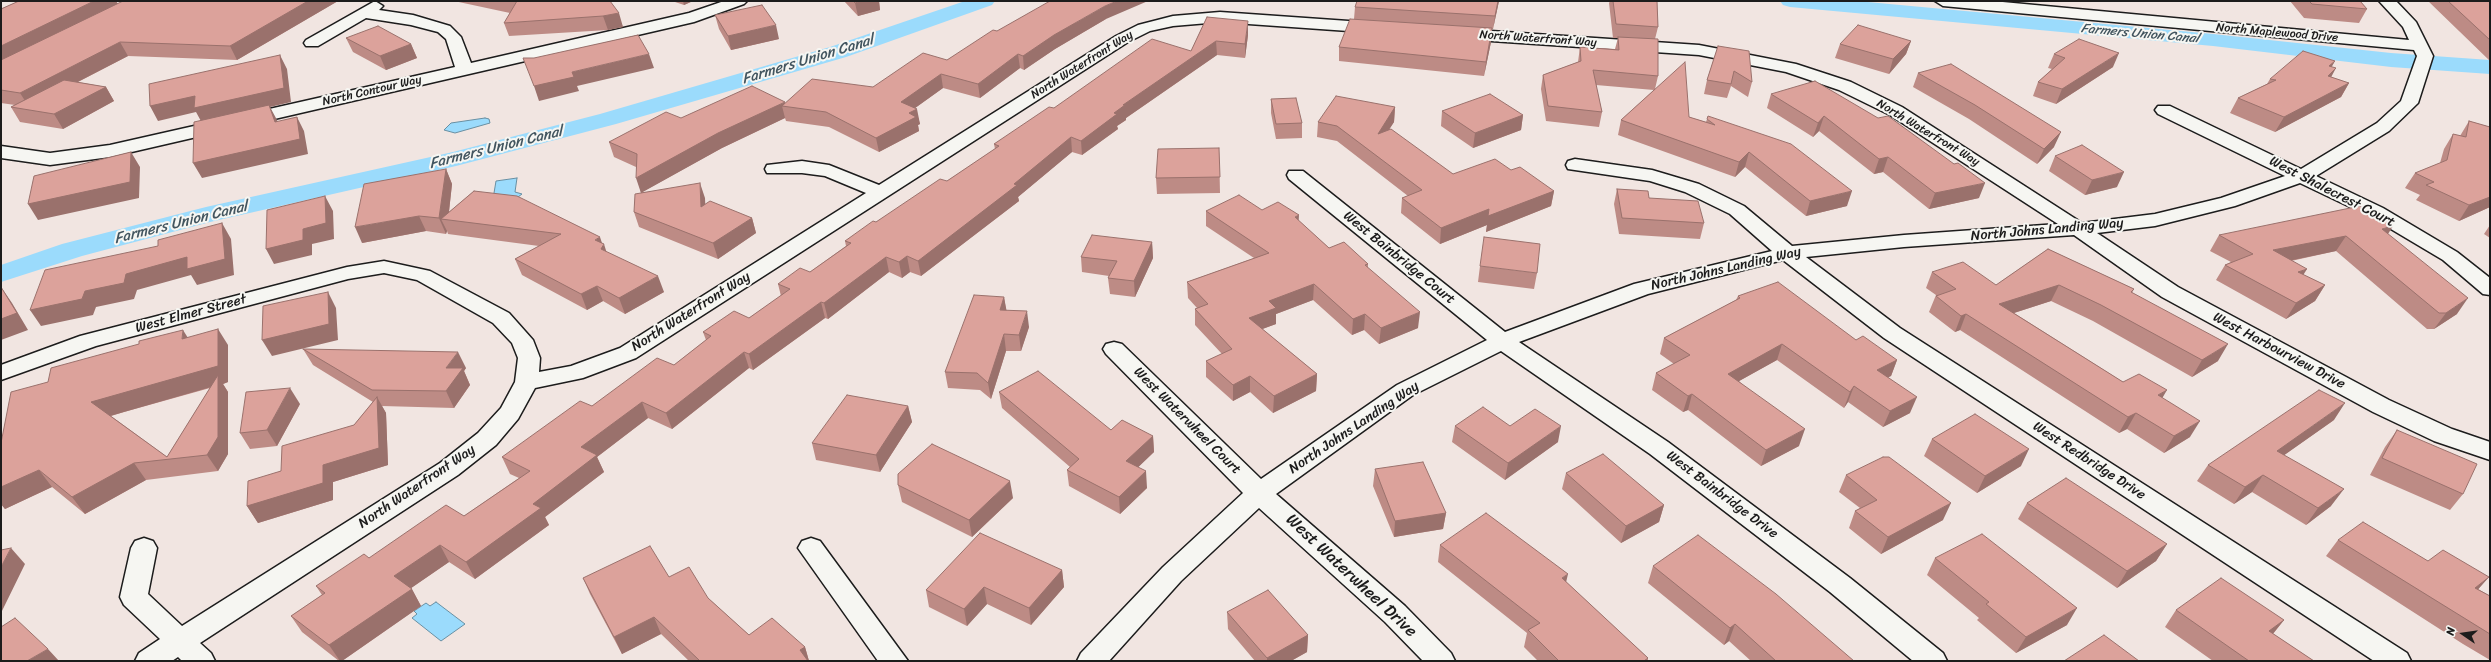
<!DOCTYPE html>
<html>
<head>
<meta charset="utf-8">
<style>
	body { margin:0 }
	#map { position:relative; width:2491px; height:662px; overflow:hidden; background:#f1e5e1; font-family:Sriracha,sans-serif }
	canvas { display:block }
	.frame { position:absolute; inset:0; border:2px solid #1c1c1c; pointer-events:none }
	.north { position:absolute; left:2443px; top:614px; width:40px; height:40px; -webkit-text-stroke:3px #f6f6f2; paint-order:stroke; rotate:283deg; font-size:11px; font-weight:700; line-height:16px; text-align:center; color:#1c1c1c }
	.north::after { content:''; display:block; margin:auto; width:14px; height:18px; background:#1c1c1c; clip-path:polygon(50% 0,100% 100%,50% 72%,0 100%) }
</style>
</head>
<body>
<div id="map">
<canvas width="2491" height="662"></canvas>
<div class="frame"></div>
<div class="north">N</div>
</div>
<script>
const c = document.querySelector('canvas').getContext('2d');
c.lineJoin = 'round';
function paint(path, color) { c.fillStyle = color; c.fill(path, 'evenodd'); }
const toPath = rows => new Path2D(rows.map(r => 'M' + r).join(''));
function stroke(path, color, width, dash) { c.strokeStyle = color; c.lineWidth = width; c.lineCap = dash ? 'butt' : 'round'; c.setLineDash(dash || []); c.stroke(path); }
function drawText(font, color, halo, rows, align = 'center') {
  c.font = font + ' Sriracha,sans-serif'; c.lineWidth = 4; c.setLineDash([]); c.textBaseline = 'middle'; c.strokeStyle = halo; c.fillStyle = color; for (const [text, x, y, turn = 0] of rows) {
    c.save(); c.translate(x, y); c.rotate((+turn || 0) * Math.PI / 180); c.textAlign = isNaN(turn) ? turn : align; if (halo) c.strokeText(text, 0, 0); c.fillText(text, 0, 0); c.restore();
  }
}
const water = toPath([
	[485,118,489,119,490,123,455,133,444,130,451,123,485,118],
	[517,178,515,192,522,194,518,197,493,199,496,181,517,178],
	[436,602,465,624,441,641,412,618,417,614,414,611,426,603,430,606,436,602]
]);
const canal = toPath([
	[965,1,995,1,992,5,846,57,616,124,456,166,210,222,82,256,1,282,1,265,62,244,206,207,453,152,600,114,830,47,965,1],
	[1780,1,1857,1,2213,34,2391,53,2490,60,2490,74,2391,67,2213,46,1790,7,1783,5,1780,1]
]);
const minor = toPath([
	[375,1,383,6,379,10,413,15,450,26,461,37,471,63,689,13,724,1,747,1,744,4,694,22,110,157,50,165,1,158,1,146,50,153,110,145,455,67,446,39,438,32,411,25,366,18,318,46,306,46,304,43,306,40,375,1],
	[1935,1,1992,1,2409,40,2403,27,2379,1,2396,1,2416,22,2433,56,2418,103,2389,131,2316,176,2383,208,2457,252,2490,278,2490,295,2483,294,2443,260,2369,216,2300,183,2235,206,2155,226,2097,233,2178,287,2389,400,2452,429,2490,442,2490,460,2434,441,2373,412,2162,297,2074,235,1904,247,1806,257,1900,328,2407,653,2411,661,2374,661,1884,338,1783,260,1648,294,1519,342,1668,442,1850,578,1943,653,1947,661,1913,661,1830,592,1650,454,1501,351,1413,395,1276,494,1405,606,1451,653,1455,661,1423,661,1385,622,1259,508,1181,581,1109,661,1077,661,1081,653,1163,567,1243,493,1106,354,1103,349,1106,344,1114,342,1122,344,1261,479,1397,385,1487,340,1289,179,1287,175,1289,171,1303,171,1505,332,1634,284,1772,251,1730,214,1685,192,1650,181,1568,169,1566,165,1568,161,1575,159,1652,170,1699,184,1744,206,1792,246,1904,235,2058,224,1890,115,1839,90,1786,72,1699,55,1461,39,1455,37,1453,34,1455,31,1461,29,1699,45,1796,64,1851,82,1902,107,2082,223,2155,214,2221,198,2285,176,2158,114,2155,110,2158,106,2170,106,2301,169,2377,123,2401,101,2417,56,2414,50,1943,6,1935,1],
	[1220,12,1377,23,1385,28,1377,33,1220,22,1173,26,1150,31,1128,42,636,358,583,378,535,388,518,419,496,445,458,475,200,643,211,653,215,661,182,661,178,657,172,661,135,661,139,653,160,639,124,605,120,597,131,548,135,541,144,538,153,541,157,548,148,594,182,626,440,463,478,433,501,408,515,382,518,358,512,343,493,323,417,280,384,273,348,279,96,346,1,380,1,365,80,336,347,267,384,261,430,271,509,313,533,340,540,358,539,372,571,366,620,348,866,193,825,176,802,173,767,173,765,169,767,165,802,161,829,165,879,185,1116,36,1138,25,1173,16,1220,12],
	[811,538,820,541,908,661,878,661,798,548,802,541,811,538]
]);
const wall = toPath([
	[19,1,116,1,118,4,123,1,338,1,237,60,128,56,78,82,106,87,114,101,63,129,20,122,11,107,15,105,1,103,1,9],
	[454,1,610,1,623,27,608,30,509,36,504,23,510,13],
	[672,1,693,1,684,5],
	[844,1,879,1,880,10,858,16],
	[1357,1,1499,1,1493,29,1492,29,1491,42,1484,76,1339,61,1339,47,1354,19,1355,7],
	[1610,1,1657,1,1658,27,1655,39,1658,76,1655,89,1689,117,1706,122,1707,119,1847,206,1806,216,1745,167,1735,177,1618,135,1621,120,1654,90,1596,85,1602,112,1599,127,1546,121,1541,89,1543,75,1578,62,1580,47,1615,49,1618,38,1613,38,1609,3],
	[2290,1,2360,1,2367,9,2359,23,2304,18],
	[2428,1,2490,1,2490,61],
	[715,15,779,39,731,50,719,29],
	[1207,17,1248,35,1245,58,1217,55,1126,118,1126,120,1117,126,1118,129,1082,155,1072,152,1018,197,1019,201,921,276,910,272,902,278,889,272,828,319,825,318,753,370,749,368,672,429,648,418,597,457,604,472,545,517,549,525,475,579,449,562,411,588,421,606,342,661,339,661,302,632,291,616,322,595,316,586,369,558,464,516,519,478,510,474,502,457,592,406,674,365,706,340,703,332,749,318,781,296,778,284,810,272,846,246,845,241,876,222,947,181,995,149,994,144,1054,108,1191,51],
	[1106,19,1055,49,1024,70,1020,68,980,98,943,88,915,108,920,124,918,125,919,131,879,152,829,127,786,121,785,118,722,148,642,192,705,198,705,204,752,218,756,233,718,259,639,227,634,212,641,193,636,167,614,157,609,142,681,118,785,104,873,87,947,60,997,31],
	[346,38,411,44,417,58,386,70,353,52],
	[1911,41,1906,54,1889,74,1835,58,1840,44],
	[1718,46,1752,82,1748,97,1731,86,1727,98,1704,94,1707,80],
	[2054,54,2113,67,2056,104,2033,96,2038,82,2052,69,2048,68],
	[2335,61,2331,67,2331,77,2349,83,2341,97,2275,132,2230,113,2238,98,2267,84,2270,79],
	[1918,73,2054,147,2037,164,1969,119,1913,87],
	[1771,94,1954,164,1979,198,1929,209,1883,172,1874,174,1819,131,1813,137,1767,108],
	[1271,99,1302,123,1302,138,1276,139,1271,113],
	[1395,107,1394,122,1388,130,1453,174,1511,170,1554,191,1551,206,1486,232,1487,225,1440,244,1401,213,1402,198,1408,196,1337,141,1317,137,1318,122],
	[1442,111,1523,115,1521,130,1473,148,1441,126],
	[2469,121,2490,127,2490,207,2459,221,2416,200,2420,195,2405,188,2415,173,2440,163,2444,149,2453,134,2460,136],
	[1219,148,1220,193,1157,194,1156,178],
	[2055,156,2117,187,2085,195,2049,171],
	[446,169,452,184,449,212,474,191,602,243,606,252,664,292,625,314,603,301,587,310,522,275,515,259,539,246,448,234,447,231,446,234,426,231,362,243],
	[1617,189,1649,198,1704,223,1700,239,1619,234,1614,204],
	[1262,210,1299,221,1329,248,1368,264,1368,268,1418,328,1379,344,1364,330,1352,335,1313,300,1276,314,1276,324,1262,329,1317,374,1316,391,1273,413,1250,392,1233,401,1206,377,1206,361,1222,354,1195,325,1195,309,1197,308,1188,298,1187,282,1254,258,1206,226,1206,211],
	[2490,225,2490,238,2484,234],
	[2388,234,2457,314,2434,329,2427,329,2336,251,2291,261,2303,275,2325,285,2315,301,2286,319,2216,280,2225,265,2231,262,2210,251,2219,235],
	[1152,242,1153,258,1135,297,1110,294,1108,278,1109,276,1082,272,1081,257],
	[2048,249,2134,289,2132,293,2218,361,2192,377,2093,321,2051,301,2014,313,2123,382,2162,398,2190,437,2164,453,2127,429,2119,433,1960,330,1955,332,1929,312,1936,295,1926,288,1932,272,1996,285],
	[1480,266,1537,273,1534,289,1478,282],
	[1738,296,1856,340,1897,360,1891,376,1888,377,1910,413,1883,427,1848,402,1844,408,1777,360,1739,381,1799,446,1761,466,1688,410,1683,412,1652,390,1656,373,1674,364,1660,354,1664,338,1736,300],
	[1004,297,1006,310,1029,327,1021,351,1006,351,991,399,980,390,948,388,945,372],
	[187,337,228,345,228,382,223,384,228,392,228,454,218,471,146,480,85,514,52,487,5,509,1,504,1,443,48,382],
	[210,388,167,457,111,416,124,412],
	[303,349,466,368,464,371,470,385,454,408,382,406,386,413,388,465,333,482,333,500,258,523,247,506,281,471,354,425,373,402,313,365],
	[999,392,1111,430,1153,436,1154,452,1138,467,1147,488,1120,514,1069,486,1067,470,1070,467,1002,408],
	[300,404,277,446,250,449,240,433],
	[908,406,912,422,880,472,816,460,812,443],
	[2334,420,2284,455,2331,506,2306,525,2252,492,2234,504,2197,481,2208,465],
	[1455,426,1510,426,1558,442,1505,480,1452,442],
	[2397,430,2463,494,2450,510,2370,475,2385,447],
	[1932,439,2021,466,1977,493,1924,456],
	[1375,469,1446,513,1443,529,1394,537,1373,486],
	[1566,473,1664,505,1659,522,1621,543,1562,489],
	[1846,475,1943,520,1881,554,1849,528,1855,511,1860,508,1839,492],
	[898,485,1013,498,972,537,902,502],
	[2027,503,2167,544,2156,561,2117,588,2018,519],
	[2338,540,2428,561,2489,577,2478,589,2490,596,2490,660,2463,644,2326,556],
	[1440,545,1566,582,1648,658,1648,661,1538,661,1524,647,1527,633,1438,562],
	[1935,558,2067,625,2016,653,1977,620,1979,618,1927,575],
	[1653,566,1854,661,1751,661,1729,641,1724,645,1648,583],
	[1062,570,1064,587,1031,625,987,604,967,626,929,607,926,590],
	[669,577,708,598,749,635,805,647,809,661,689,661,661,634,622,654,590,594,583,578],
	[2176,610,2284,620,2273,634,2314,661,2213,661,2165,627],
	[1227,612,1308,635,1307,652,1291,661,1255,661,1228,629]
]);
const shadedWall = toPath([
	[94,1,116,1,119,6,1,64,1,46],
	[308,1,338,1,237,60,230,46],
	[683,1,693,1,684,5],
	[861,1,879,1,880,10,858,16,855,3],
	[1117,1,1148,1,1106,19,1055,49,1024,70,1023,56,1054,35,1105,6],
	[1166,1,1173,1,1166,2],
	[1498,1,1499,1,1493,29,1495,16],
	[619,13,623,27,608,30,603,16],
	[1248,21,1248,35,1245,58,1245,44],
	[776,25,779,39,731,50,728,36],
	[1492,28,1491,42,1484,76,1486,62],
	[1216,41,1217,55,1126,118,1126,120,1117,126,1118,129,1082,155,1081,141,1123,105],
	[1911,41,1906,54,1889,74,1893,59],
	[120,42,128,56,29,107,20,93],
	[411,44,417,58,386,70,380,56],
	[2119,53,2113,67,2056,104,2062,89],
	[649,54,654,68,577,86,579,91,539,101,534,86,572,72],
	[1018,54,1020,68,980,98,978,84],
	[280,55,287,69,291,102,270,107,277,120,282,137,202,123,196,112,158,121,150,106],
	[2335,61,2327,75,2329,66],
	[2336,68,2328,83,2328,76],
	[941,74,943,88,904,116,901,102],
	[2349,83,2341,97,2275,132,2284,117],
	[106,87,114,101,63,129,54,114],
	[785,102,786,107,782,106,785,118,722,148,641,193,636,178,718,133],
	[1395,107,1394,122,1377,149,1378,134],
	[917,109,920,124,918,125,919,131,879,152,876,138,909,113],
	[1523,115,1521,130,1473,148,1475,133],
	[1824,116,1819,131,1813,137,1818,123],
	[297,117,304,131,308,154,202,178,193,163],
	[2061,132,2054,147,2037,164,2044,149],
	[1071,137,1072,152,1018,197,1019,201,921,276,918,261],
	[131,152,140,167,139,198,38,220,28,204],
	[1749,152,1745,167,1735,177,1739,162],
	[1888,157,1883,172,1874,174,1879,159],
	[446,169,452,184,448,220,441,219,447,231,446,234,439,218],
	[2124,172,2117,187,2085,195,2092,180],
	[700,183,705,198,706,222,701,207],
	[1985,183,1979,198,1929,209,1935,193],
	[1554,191,1551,206,1486,232,1487,225,1440,244,1441,228,1489,209],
	[1852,191,1847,206,1806,216,1810,201],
	[325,196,333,211,334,239,312,244,312,255,274,264,266,249,303,229],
	[2490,197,2490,207,2459,221,2469,205],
	[1299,215,1298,231,1295,217],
	[419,216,426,231,362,243,355,227],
	[752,218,756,233,718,259,713,243],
	[222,223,231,239,234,275,197,285,191,275,137,290,134,299,96,307,93,315,41,326,30,310,85,291,126,274],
	[2393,226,2383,242,2382,229],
	[2346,236,2336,251,2264,266,2273,250],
	[600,237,603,246,604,244,609,260,607,265,595,240],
	[1152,242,1153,258,1135,297,1134,281],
	[907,256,910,272,902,278,899,262],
	[886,257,889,272,828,319,824,303],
	[2307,269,2297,285,2298,272],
	[658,276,664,292,625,314,619,298],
	[1314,284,1313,300,1276,314,1276,324,1249,334,1249,318,1269,301],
	[2059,285,2051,301,1992,320,1999,304],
	[2325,285,2315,301,2286,319,2296,303],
	[597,286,603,301,587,310,581,294],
	[1,287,12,303,28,330,1,340],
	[328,292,336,308,338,340,272,356,262,340],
	[1004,297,1007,313,1000,310],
	[2468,298,2457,314,2434,329,2446,313],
	[821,302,825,318,753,370,749,354],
	[1027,311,1029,327,1021,351,1019,335],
	[1420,312,1418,328,1379,344,1381,328],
	[1365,314,1364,330,1352,335,1353,319],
	[1966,314,1960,330,1955,332,1961,316],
	[218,329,228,345,228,382,223,384,228,392,228,454,218,471,207,455,218,385,103,418,91,402],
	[183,330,193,346,182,339],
	[1004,334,1006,351,991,399,988,383],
	[1782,344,1777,360,1723,390,1728,374],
	[2228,344,2218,361,2192,377,2202,360],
	[458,352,466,368,464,371,470,385,454,408,446,391,446,368],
	[744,352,749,368,672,429,666,413],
	[1897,360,1891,376,1870,386,1877,370],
	[1317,374,1316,391,1273,413,1274,396],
	[1250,376,1250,392,1233,401,1233,385],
	[1854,386,1848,402,1844,408,1850,392],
	[290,388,300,404,277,446,267,430],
	[2167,390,2157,407,2158,395],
	[1692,394,1688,410,1683,412,1688,396],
	[377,397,386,413,388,465,333,482,333,500,258,523,247,506,323,465],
	[1917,397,1910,413,1883,427,1890,411],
	[642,402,648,418,597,457,604,472,545,517,549,525,475,579,466,562,533,504,581,447],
	[2345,403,2334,420,2266,468,2277,451],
	[908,406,912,422,880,472,876,455],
	[2136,413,2127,429,2119,433,2128,417],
	[2200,421,2190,437,2164,453,2174,436],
	[1561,426,1558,442,1505,480,1508,463],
	[1805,429,1799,446,1761,466,1766,450],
	[1153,436,1154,452,1127,478,1126,461],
	[2029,449,2021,466,1977,493,1985,476],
	[134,463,146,480,85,514,72,497],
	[39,470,52,487,5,509,1,504,1,487],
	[1146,471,1147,488,1120,514,1119,497],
	[2263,475,2252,492,2234,504,2245,487],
	[1010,481,1013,498,972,537,969,520],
	[2344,489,2331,506,2306,525,2318,508],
	[1951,503,1943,520,1881,554,1888,537],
	[1664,505,1659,522,1621,543,1626,526],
	[1446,513,1443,529,1394,537,1395,521],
	[2167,544,2156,561,2117,588,2127,571],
	[440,545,449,562,404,593,394,576],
	[11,548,25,564,1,613,1,567],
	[1062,570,1064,587,1031,625,1029,608],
	[1568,574,1564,591,1562,578],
	[2489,577,2474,594,2475,588],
	[984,587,987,604,967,626,964,609],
	[412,589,421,606,342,661,340,661,329,645],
	[2077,608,2067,625,2016,653,2026,637],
	[654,617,661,634,622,654,614,637],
	[2284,620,2271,636,2269,631],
	[1735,624,1729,641,1724,645,1730,628],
	[1308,635,1307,652,1291,661,1267,661,1267,658],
	[805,647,809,661,803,661,800,650],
	[48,649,59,661,27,661]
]);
const building = toPath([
	[19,1,94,1,1,46,1,9,19,1],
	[123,1,308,1,230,46,120,42,20,93,1,90,1,60,123,1],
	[515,1,610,1,619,13,603,16,504,23,517,1,515,1],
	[853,1,861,1,855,3,853,1],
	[1050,1,1117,1,1105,6,1054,35,1023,56,1018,54,978,84,941,74,901,102,917,109,909,113,916,117,876,138,826,112,782,106,812,79,873,87,923,53,947,60,993,30,997,31,1050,1],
	[1357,1,1498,1,1495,16,1355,7,1357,1],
	[1613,1,1657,1,1658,27,1616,24,1613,1],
	[2309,1,2360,1,2367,9,2312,4,2309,1],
	[2448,1,2490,1,2490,40,2448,1],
	[762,5,776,25,728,36,715,15,762,5],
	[1207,17,1248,21,1245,44,1216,41,1123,105,1125,105,1114,113,1117,114,1081,141,1071,137,1014,184,1017,185,918,261,907,256,899,262,886,257,824,303,821,302,749,354,744,352,666,413,642,402,581,447,597,455,533,504,541,508,466,562,440,545,394,576,412,589,329,645,291,616,325,593,316,586,364,554,369,558,446,505,464,516,530,471,502,457,580,401,592,406,657,358,674,365,711,336,703,332,734,311,749,318,790,289,778,284,800,268,810,272,851,243,845,241,873,221,876,222,940,179,947,181,999,146,994,144,1049,107,1054,108,1152,39,1191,51,1207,17],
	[1350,19,1492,28,1486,62,1339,47,1350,19],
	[1858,25,1911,41,1893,59,1840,44,1858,25],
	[378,26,411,44,380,56,346,38,378,26],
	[638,35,649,54,572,72,574,77,534,86,523,58,534,58,638,35],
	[1618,37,1658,39,1658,76,1593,70,1602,112,1548,106,1543,75,1581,61,1580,47,1619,50,1618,37],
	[2079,39,2119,53,2062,89,2038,82,2065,58,2054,54,2079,39],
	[1718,46,1749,51,1752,82,1734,71,1731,84,1707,80,1718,46],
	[2303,51,2335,61,2329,66,2336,68,2328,76,2349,83,2284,117,2238,98,2276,80,2270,79,2303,51],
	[280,55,284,88,194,108,195,96,150,106,149,84,280,55],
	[1685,62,1689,117,1715,125,1707,119,1708,116,1791,144,1852,191,1810,201,1749,152,1739,162,1621,120,1685,62],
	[1951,64,2061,132,2044,149,1975,105,1918,73,1951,64],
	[64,80,106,87,54,114,11,107,64,80],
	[1815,81,1878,118,1888,116,1954,164,1958,163,1985,183,1935,193,1888,157,1879,159,1824,116,1818,123,1771,94,1815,81],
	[752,86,785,102,718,133,636,178,637,154,609,142,666,112,681,118,752,86],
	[1490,94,1523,115,1475,133,1442,111,1490,94],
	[1336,96,1395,107,1378,134,1391,129,1453,174,1495,159,1511,170,1520,167,1554,191,1488,216,1489,209,1441,228,1402,198,1422,190,1337,126,1318,122,1336,96],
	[1296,98,1302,123,1276,124,1271,99,1296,98],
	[269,105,275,122,297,117,300,139,193,163,194,122,269,105],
	[2469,121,2490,127,2490,197,2469,205,2426,185,2434,182,2415,173,2447,160,2453,134,2466,137,2469,121],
	[2082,145,2124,172,2092,180,2055,156,2082,145],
	[1219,148,1220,177,1156,178,1158,149,1219,148],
	[131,152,130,182,28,204,34,176,131,152],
	[446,169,439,218,419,216,355,227,364,184,446,169],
	[700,183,701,207,710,201,752,218,713,243,634,212,635,194,700,183],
	[1617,189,1648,191,1649,198,1698,201,1704,223,1622,218,1617,189],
	[474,191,517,196,600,237,595,240,604,244,601,249,658,276,619,298,597,286,581,294,515,259,561,234,441,219,474,191],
	[1239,195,1262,210,1278,202,1299,215,1295,217,1329,248,1344,242,1368,264,1365,265,1420,312,1381,328,1365,314,1353,319,1314,284,1269,301,1276,308,1249,318,1317,374,1274,396,1250,376,1233,385,1206,361,1232,349,1195,309,1208,304,1187,282,1269,253,1206,211,1239,195],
	[325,196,326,223,303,229,303,240,266,249,267,210,325,196],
	[2360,206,2393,226,2382,229,2468,298,2446,313,2439,313,2346,236,2273,250,2307,269,2298,272,2325,285,2296,303,2225,265,2253,254,2219,235,2360,206],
	[222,223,225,259,187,269,187,257,126,274,124,283,85,291,82,299,30,310,45,270,158,246,158,240,222,223],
	[1092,235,1152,242,1134,281,1108,278,1117,261,1081,257,1092,235],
	[1484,237,1540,244,1537,273,1480,266,1484,237],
	[2048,249,2134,289,2131,292,2228,344,2202,360,2101,305,2059,285,1999,304,2123,382,2139,374,2167,390,2158,395,2200,421,2174,436,2136,413,2128,417,1966,314,1961,316,1936,296,1956,289,1932,272,1963,262,1996,285,2048,249],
	[1778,282,1856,340,1863,336,1897,360,1877,370,1917,397,1890,411,1854,386,1850,392,1782,344,1728,374,1805,429,1766,450,1692,394,1688,396,1656,373,1690,355,1664,338,1740,298,1738,296,1778,282],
	[1,287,17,313,1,319,1,287],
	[328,292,329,324,262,340,263,306,328,292],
	[974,295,1004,297,1000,310,1027,311,1019,335,1004,334,988,383,977,373,945,372,974,295],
	[218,329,218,366,91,402,167,457,218,375,218,437,207,455,134,463,72,497,39,470,1,487,1,443,11,392,48,382,51,368,139,344,139,341,183,330,182,339,218,329],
	[303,349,458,352,446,368,463,368,446,391,372,390,303,349],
	[1038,371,1111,430,1122,420,1153,436,1126,461,1146,471,1119,497,1067,470,1079,459,999,392,1038,371],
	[290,388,267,430,240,433,246,392,290,388],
	[2319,390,2345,403,2277,451,2344,489,2318,508,2263,475,2245,487,2208,465,2319,390],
	[847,395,908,406,876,455,812,443,847,395],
	[377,397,379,448,323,465,323,483,247,506,248,481,281,471,282,446,354,425,377,397],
	[1483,407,1510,426,1535,409,1561,426,1508,463,1455,426,1483,407],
	[1975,414,2029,449,1985,476,1932,439,1975,414],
	[2397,430,2477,464,2463,494,2382,458,2397,430],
	[932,444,1010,481,969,520,898,485,898,474,932,444],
	[1603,454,1664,505,1626,526,1566,473,1603,454],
	[1883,457,1889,457,1951,503,1888,537,1855,511,1877,500,1846,475,1883,457],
	[1423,462,1446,513,1395,521,1375,469,1423,462],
	[2066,478,2167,544,2127,571,2027,503,2066,478],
	[1486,513,1568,574,1562,578,1648,658,1644,661,1559,661,1528,630,1540,623,1440,545,1486,513],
	[2363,522,2428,561,2443,550,2489,577,2475,588,2490,596,2490,634,2338,540,2363,522],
	[980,533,1062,570,1029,608,984,587,964,609,926,590,980,533],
	[1982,534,2077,608,2026,637,1986,604,1989,602,1935,558,1982,534],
	[1698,535,1776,594,1854,661,1776,661,1735,624,1730,628,1653,566,1698,535],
	[650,546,669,577,689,567,708,598,749,635,772,618,805,647,800,650,808,661,700,661,654,617,614,637,583,578,650,546],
	[11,548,1,567,1,550,11,548],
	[2221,578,2284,620,2269,631,2314,661,2249,661,2176,610,2221,578],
	[1268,590,1308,635,1267,658,1227,612,1268,590],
	[15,618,48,649,27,661,1,661,1,627,15,618],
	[2104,635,2139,661,2064,661,2104,635]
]);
const farStreetnames = [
	["North Maplewood Drive",2277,33,5],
	["North Waterfront Way",1538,39,4],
	["North Waterfront Way",1082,65,-32],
	["North Contour Way",372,91,-13],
	["North Waterfront Way",1928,133,31]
];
const farWaternames = [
	["Farmers Union Canal",2140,34,5]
];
const streetNames = [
	["West Shalecrest Court",2332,192,27],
	["North Johns Landing Way",2047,230,-5],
	["West Bainbridge Court",1399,258,39],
	["North Johns Landing Way",1726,269,-13],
	["North Waterfront Way",691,312,-32],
	["West Elmer Street",191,314,-15],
	["West Harbourview Drive",2279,351,28],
	["West Waterwheel Court",1187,421,45],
	["North Johns Landing Way",1354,428,-34],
	["West Redbridge Drive",2089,461,33],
	["North Waterfront Way",417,487,-34],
	["West Bainbridge Drive",1722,495,37]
];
const waterNames = [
	["Farmers Union Canal",808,60,-17],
	["Farmers Union Canal",496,148,-14],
	["Farmers Union Canal",181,223,-14]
];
const nearStreetnames = [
	["West Waterwheel Drive",1351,576,43]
];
paint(water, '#9bdbfc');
stroke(water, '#688fa2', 1);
paint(canal, '#9bdbfc');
stroke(minor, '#1c1c1c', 3);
paint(minor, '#f6f6f2');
paint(wall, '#bd8b85');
paint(shadedWall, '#9a716c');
paint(building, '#dca29b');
stroke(building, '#9a716c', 1);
drawText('12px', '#1c1c1c', '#f6f6f2', farStreetnames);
drawText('italic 13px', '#42555f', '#f6f6f2', farWaternames);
drawText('14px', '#1c1c1c', '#f6f6f2', streetNames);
drawText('italic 15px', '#42555f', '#f6f6f2', waterNames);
drawText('17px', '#1c1c1c', '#f6f6f2', nearStreetnames);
</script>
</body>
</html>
